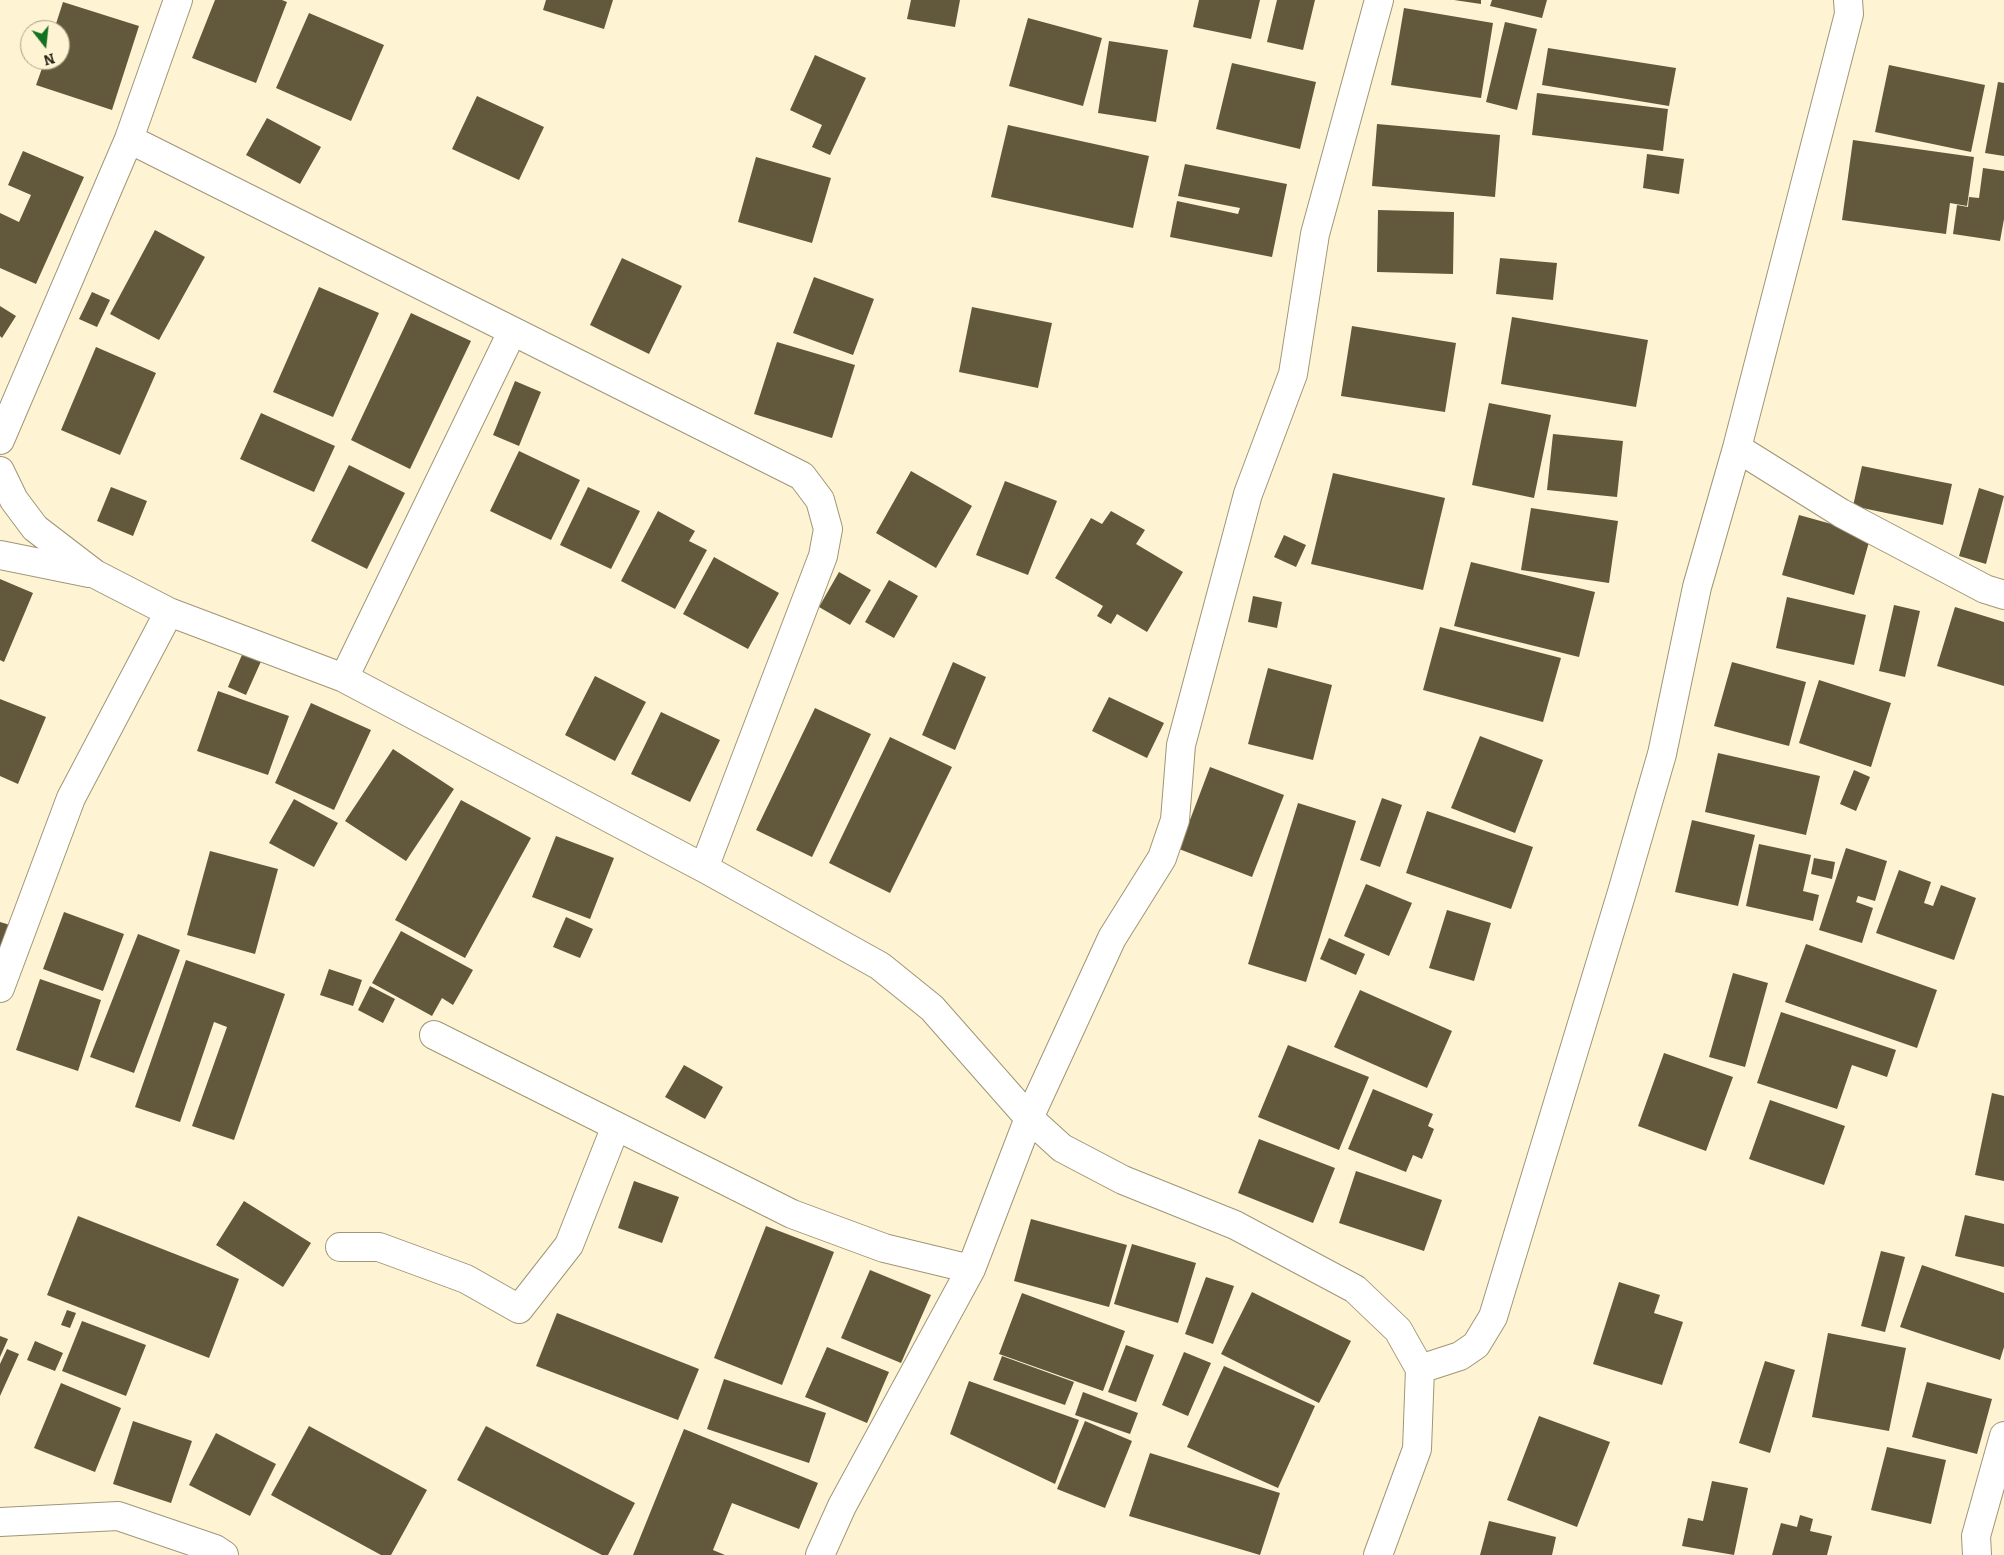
<!DOCTYPE html>
<html>
<head>
<meta charset="utf-8">
<style>
	body { margin:0 }
	#map { position:relative; width:2004px; height:1555px; overflow:hidden; background:#fef4d3; font-family:Bitter,serif }
	canvas { display:block }
	.north { position:absolute; left:20px; top:20px; width:50px; height:50px; box-sizing:border-box; background:#fef4d3; border:1px solid #aaa289; border-radius:50%; rotate:164deg; font-size:14px; font-weight:700; line-height:20px; text-align:center; color:#2b271b }
	.north::after { content:''; display:block; margin:auto; width:18px; height:22px; background:#127221; clip-path:polygon(50% 0,100% 100%,50% 72%,0 100%) }
</style>
</head>
<body>
<div id="map">
<canvas width="2004" height="1555"></canvas>
<div class="north">N</div>
</div>
<script>
const c = document.querySelector('canvas').getContext('2d');
c.lineJoin = 'round';
function paint(path, color) { c.fillStyle = color; c.fill(path, 'evenodd'); }
const toPath = rows => new Path2D(rows.map(r => 'M' + r).join(''));
function stroke(path, color, width, dash) { c.strokeStyle = color; c.lineWidth = width; c.lineCap = dash ? 'butt' : 'round'; c.setLineDash(dash || []); c.stroke(path); }
const building = toPath([
	[215,0,282,0,287,2,256,83,192,58],
	[546,0,613,0,604,29,543,10],
	[911,0,960,0,955,27,907,19],
	[1199,0,1260,0,1251,39,1193,27],
	[1277,0,1315,0,1303,50,1267,42],
	[1454,0,1481,0,1481,4],
	[1492,0,1547,0,1542,18,1490,6],
	[63,2,139,26,112,110,36,85,45,60,60,60,60,30,54,30],
	[1404,8,1493,23,1481,98,1391,85],
	[309,13,384,45,351,121,276,88],
	[1028,18,1102,38,1083,106,1009,86],
	[1505,22,1537,29,1517,110,1486,102],
	[1109,41,1168,50,1156,122,1098,113],
	[1548,48,1676,68,1669,106,1542,85],
	[815,55,866,78,830,155,812,147,822,125,790,110],
	[1232,63,1316,82,1300,149,1216,129],
	[1889,65,1985,85,1971,152,1875,132],
	[1998,82,2004,83,2004,156,1985,153],
	[1537,93,1668,109,1663,151,1532,135],
	[477,96,544,127,519,180,452,149],
	[267,118,321,147,300,184,246,155],
	[1377,124,1500,135,1495,197,1372,186],
	[1008,125,1149,156,1133,228,991,197],
	[1853,140,1974,157,1967,206,1950,203,1946,234,1842,220],
	[23,151,84,177,36,284,0,268,0,213,19,222,31,195,8,185],
	[1647,154,1684,159,1679,194,1643,188],
	[756,157,831,178,812,243,738,222],
	[1185,164,1287,184,1272,257,1170,237,1177,201,1238,214,1240,208,1178,196],
	[1983,168,2004,171,2004,219,2000,241,1953,234,1957,205,1968,207,1969,197,1979,198],
	[1378,210,1454,212,1453,274,1377,272],
	[155,230,205,257,159,340,110,314],
	[622,258,682,286,649,354,590,325],
	[1500,258,1557,263,1553,300,1496,294],
	[814,277,874,299,853,355,793,333],
	[319,287,379,313,333,417,273,392],
	[92,292,110,300,97,327,79,319],
	[0,306,16,316,2,338,0,336],
	[972,307,1052,323,1038,388,959,372],
	[411,313,471,341,410,469,351,440],
	[1512,317,1648,340,1636,407,1501,384],
	[1352,326,1456,343,1445,412,1341,396],
	[777,342,855,365,832,438,754,414],
	[96,347,156,373,120,455,61,430],
	[515,381,541,392,519,446,493,435],
	[1489,403,1551,415,1534,498,1472,485],
	[261,413,335,446,314,492,240,459],
	[1553,434,1623,441,1617,497,1547,490],
	[519,451,580,480,551,540,490,511],
	[349,465,405,493,367,569,311,541],
	[1862,466,1952,484,1943,525,1853,506],
	[911,471,972,506,936,568,876,533],
	[1333,473,1445,498,1423,590,1311,564],
	[1005,481,1057,501,1028,575,976,555],
	[111,487,147,501,133,536,97,521],
	[588,487,640,511,611,569,560,545],
	[1979,488,2004,496,1986,564,1959,556],
	[1531,508,1618,521,1609,583,1521,570],
	[658,511,695,531,689,541,707,550,675,609,621,581],
	[1111,511,1145,530,1136,544,1183,572,1147,632,1117,614,1111,624,1097,616,1103,606,1055,578,1091,518,1102,524],
	[1799,515,1871,535,1854,595,1782,575],
	[1284,535,1306,545,1296,567,1274,557],
	[714,557,779,593,748,649,683,614],
	[1471,562,1595,592,1579,657,1454,626],
	[839,572,871,590,850,625,819,607],
	[0,579,33,593,4,662,0,660],
	[889,580,918,596,894,638,865,622],
	[1253,596,1282,602,1277,628,1248,622],
	[1787,597,1866,615,1854,665,1776,648],
	[1894,605,1920,611,1905,677,1879,671],
	[1955,607,2004,622,2004,686,1937,666],
	[1440,627,1561,658,1543,722,1423,690],
	[245,648,263,657,246,695,228,687],
	[953,662,986,677,955,750,922,735],
	[1732,662,1806,682,1789,746,1714,726],
	[1268,668,1332,685,1313,760,1248,744],
	[595,676,646,702,615,761,565,735],
	[1819,680,1891,703,1871,767,1799,743],
	[218,691,289,716,268,775,197,751],
	[1109,697,1164,723,1147,758,1092,731],
	[0,699,46,717,18,784,0,776],
	[311,703,371,730,334,810,275,783],
	[815,708,871,734,812,857,756,830],
	[661,712,720,740,690,802,631,774],
	[1480,736,1543,760,1515,833,1451,808],
	[890,737,952,767,890,893,829,863],
	[393,749,454,789,406,861,345,821],
	[1718,753,1820,776,1806,835,1705,812],
	[1210,767,1284,795,1252,877,1179,849],
	[1854,770,1870,777,1856,811,1840,804],
	[1382,798,1402,805,1380,867,1360,860],
	[294,799,338,823,314,867,269,843],
	[461,800,531,838,465,958,395,920],
	[1298,803,1356,821,1306,982,1248,964],
	[1427,811,1533,847,1511,909,1406,873],
	[1692,820,1755,835,1738,906,1675,892],
	[556,836,614,858,590,919,532,897],
	[1759,844,1811,855,1803,891,1819,895,1813,921,1746,906],
	[1846,848,1887,861,1875,901,1858,896,1856,902,1873,908,1862,943,1819,930],
	[210,851,278,869,255,954,187,935],
	[1814,858,1835,862,1832,879,1811,874],
	[1899,870,1931,882,1924,903,1933,906,1941,885,1976,898,1954,960,1876,933],
	[1366,884,1412,903,1389,956,1344,936],
	[1447,910,1491,923,1474,981,1429,968],
	[64,912,124,934,103,991,43,969],
	[566,917,593,929,580,958,553,947],
	[0,922,10,925,0,957],
	[401,931,473,970,453,1005,442,998,432,1016,372,983],
	[138,934,180,950,134,1073,90,1057],
	[1329,938,1365,954,1356,975,1320,959],
	[1806,944,1937,990,1917,1048,1785,1002],
	[186,960,285,994,234,1140,192,1126,227,1027,214,1022,180,1122,135,1107],
	[329,969,362,980,353,1006,320,995],
	[1733,973,1768,983,1745,1067,1709,1057],
	[40,979,101,1000,78,1071,16,1050],
	[370,986,395,999,383,1023,358,1010],
	[1360,990,1452,1031,1427,1088,1334,1047],
	[1781,1012,1896,1050,1887,1077,1852,1065,1837,1109,1757,1083],
	[1288,1045,1369,1077,1339,1150,1258,1117],
	[1664,1053,1733,1077,1706,1151,1638,1126],
	[684,1065,723,1087,705,1119,665,1097],
	[1373,1089,1433,1114,1428,1126,1434,1129,1422,1159,1413,1155,1406,1172,1348,1149],
	[1992,1093,2004,1096,2004,1181,1975,1175],
	[1770,1100,1845,1126,1824,1185,1749,1159],
	[1259,1139,1335,1168,1313,1223,1238,1193],
	[1356,1171,1442,1200,1424,1251,1339,1223],
	[634,1181,679,1197,662,1243,618,1228],
	[244,1201,311,1243,283,1287,216,1245],
	[1965,1215,2004,1224,2004,1267,1955,1256],
	[78,1216,239,1279,209,1358,47,1295],
	[1031,1219,1127,1245,1109,1307,1014,1281],
	[766,1226,834,1252,782,1385,714,1358],
	[1132,1244,1196,1263,1178,1323,1114,1304],
	[1881,1251,1905,1257,1885,1332,1861,1326],
	[1922,1265,2004,1293,2004,1347,2000,1360,1900,1327],
	[870,1270,931,1295,901,1363,841,1338],
	[1206,1277,1234,1286,1213,1344,1185,1334],
	[1619,1282,1660,1295,1654,1313,1683,1322,1662,1385,1593,1364],
	[1252,1292,1351,1341,1319,1403,1221,1354],
	[1022,1293,1125,1331,1103,1391,999,1354],
	[67,1310,76,1313,70,1328,61,1325],
	[557,1313,699,1369,678,1420,536,1366],
	[82,1321,146,1345,126,1396,62,1371],
	[1828,1333,1906,1348,1889,1431,1812,1417],
	[0,1336,8,1339,0,1357],
	[35,1341,63,1353,55,1371,27,1360],
	[1126,1345,1154,1355,1136,1402,1108,1392],
	[827,1347,889,1372,867,1423,805,1397],
	[7,1349,19,1354,0,1396,0,1364],
	[1184,1352,1211,1363,1188,1416,1162,1405],
	[1002,1356,1074,1382,1065,1405,993,1380],
	[1765,1361,1795,1370,1770,1453,1739,1443],
	[1224,1366,1315,1406,1278,1488,1187,1447],
	[724,1379,826,1413,809,1463,707,1429],
	[969,1381,1079,1420,1055,1484,950,1434],
	[1927,1382,1992,1399,1977,1454,1912,1437],
	[61,1383,121,1408,95,1472,34,1448],
	[1083,1392,1138,1413,1130,1434,1075,1415],
	[1539,1416,1610,1442,1577,1527,1507,1500],
	[133,1421,192,1441,171,1503,113,1484],
	[1085,1421,1132,1441,1105,1508,1057,1489],
	[309,1426,427,1490,391,1555,381,1555,271,1495],
	[486,1426,635,1503,608,1555,602,1555,457,1480],
	[684,1429,818,1483,799,1529,732,1503,713,1550,725,1555,633,1555],
	[216,1433,276,1464,250,1516,189,1485],
	[1887,1447,1946,1460,1931,1524,1871,1510],
	[1150,1453,1280,1493,1260,1555,1129,1516],
	[1712,1481,1748,1488,1734,1555,1682,1546,1688,1518,1703,1521],
	[1800,1515,1813,1519,1810,1531,1832,1536,1827,1555,1772,1555,1781,1523,1797,1527],
	[1489,1521,1556,1537,1552,1555,1480,1555]
]);
const minor = toPath([
	[129,139,802,476,820,500,828,529,823,556,704,868],
	[0,440,129,139,178,0],
	[1737,448,1841,513,1985,589,2004,595],
	[0,471,14,500,35,528,95,574,169,612,344,678,704,868,880,966,932,1008,1029,1118,1062,1148,1123,1180,1235,1225,1355,1289,1398,1330,1420,1369,1417,1449,1378,1555],
	[0,555,89,573],
	[344,678,512,332],
	[0,988,71,798,169,612],
	[434,1035,792,1214,884,1248,971,1269],
	[340,1247,379,1247,466,1279,519,1309,569,1245,616,1126],
	[1420,1369,1460,1356,1476,1345,1493,1317,1622,892,1662,754,1697,587,1737,448,1849,14,1848,0],
	[0,1522,118,1516,215,1549,224,1555],
	[820,1555,842,1506,971,1269,1029,1118,1112,938,1162,858,1175,820,1181,745,1248,494,1293,374,1315,234,1379,0],
	[1977,1555,1976,1536,2004,1436]
]);
paint(building, '#62593d');
stroke(minor, '#9f9677', 30);
stroke(minor, '#fff', 28);
</script>
</body>
</html>
